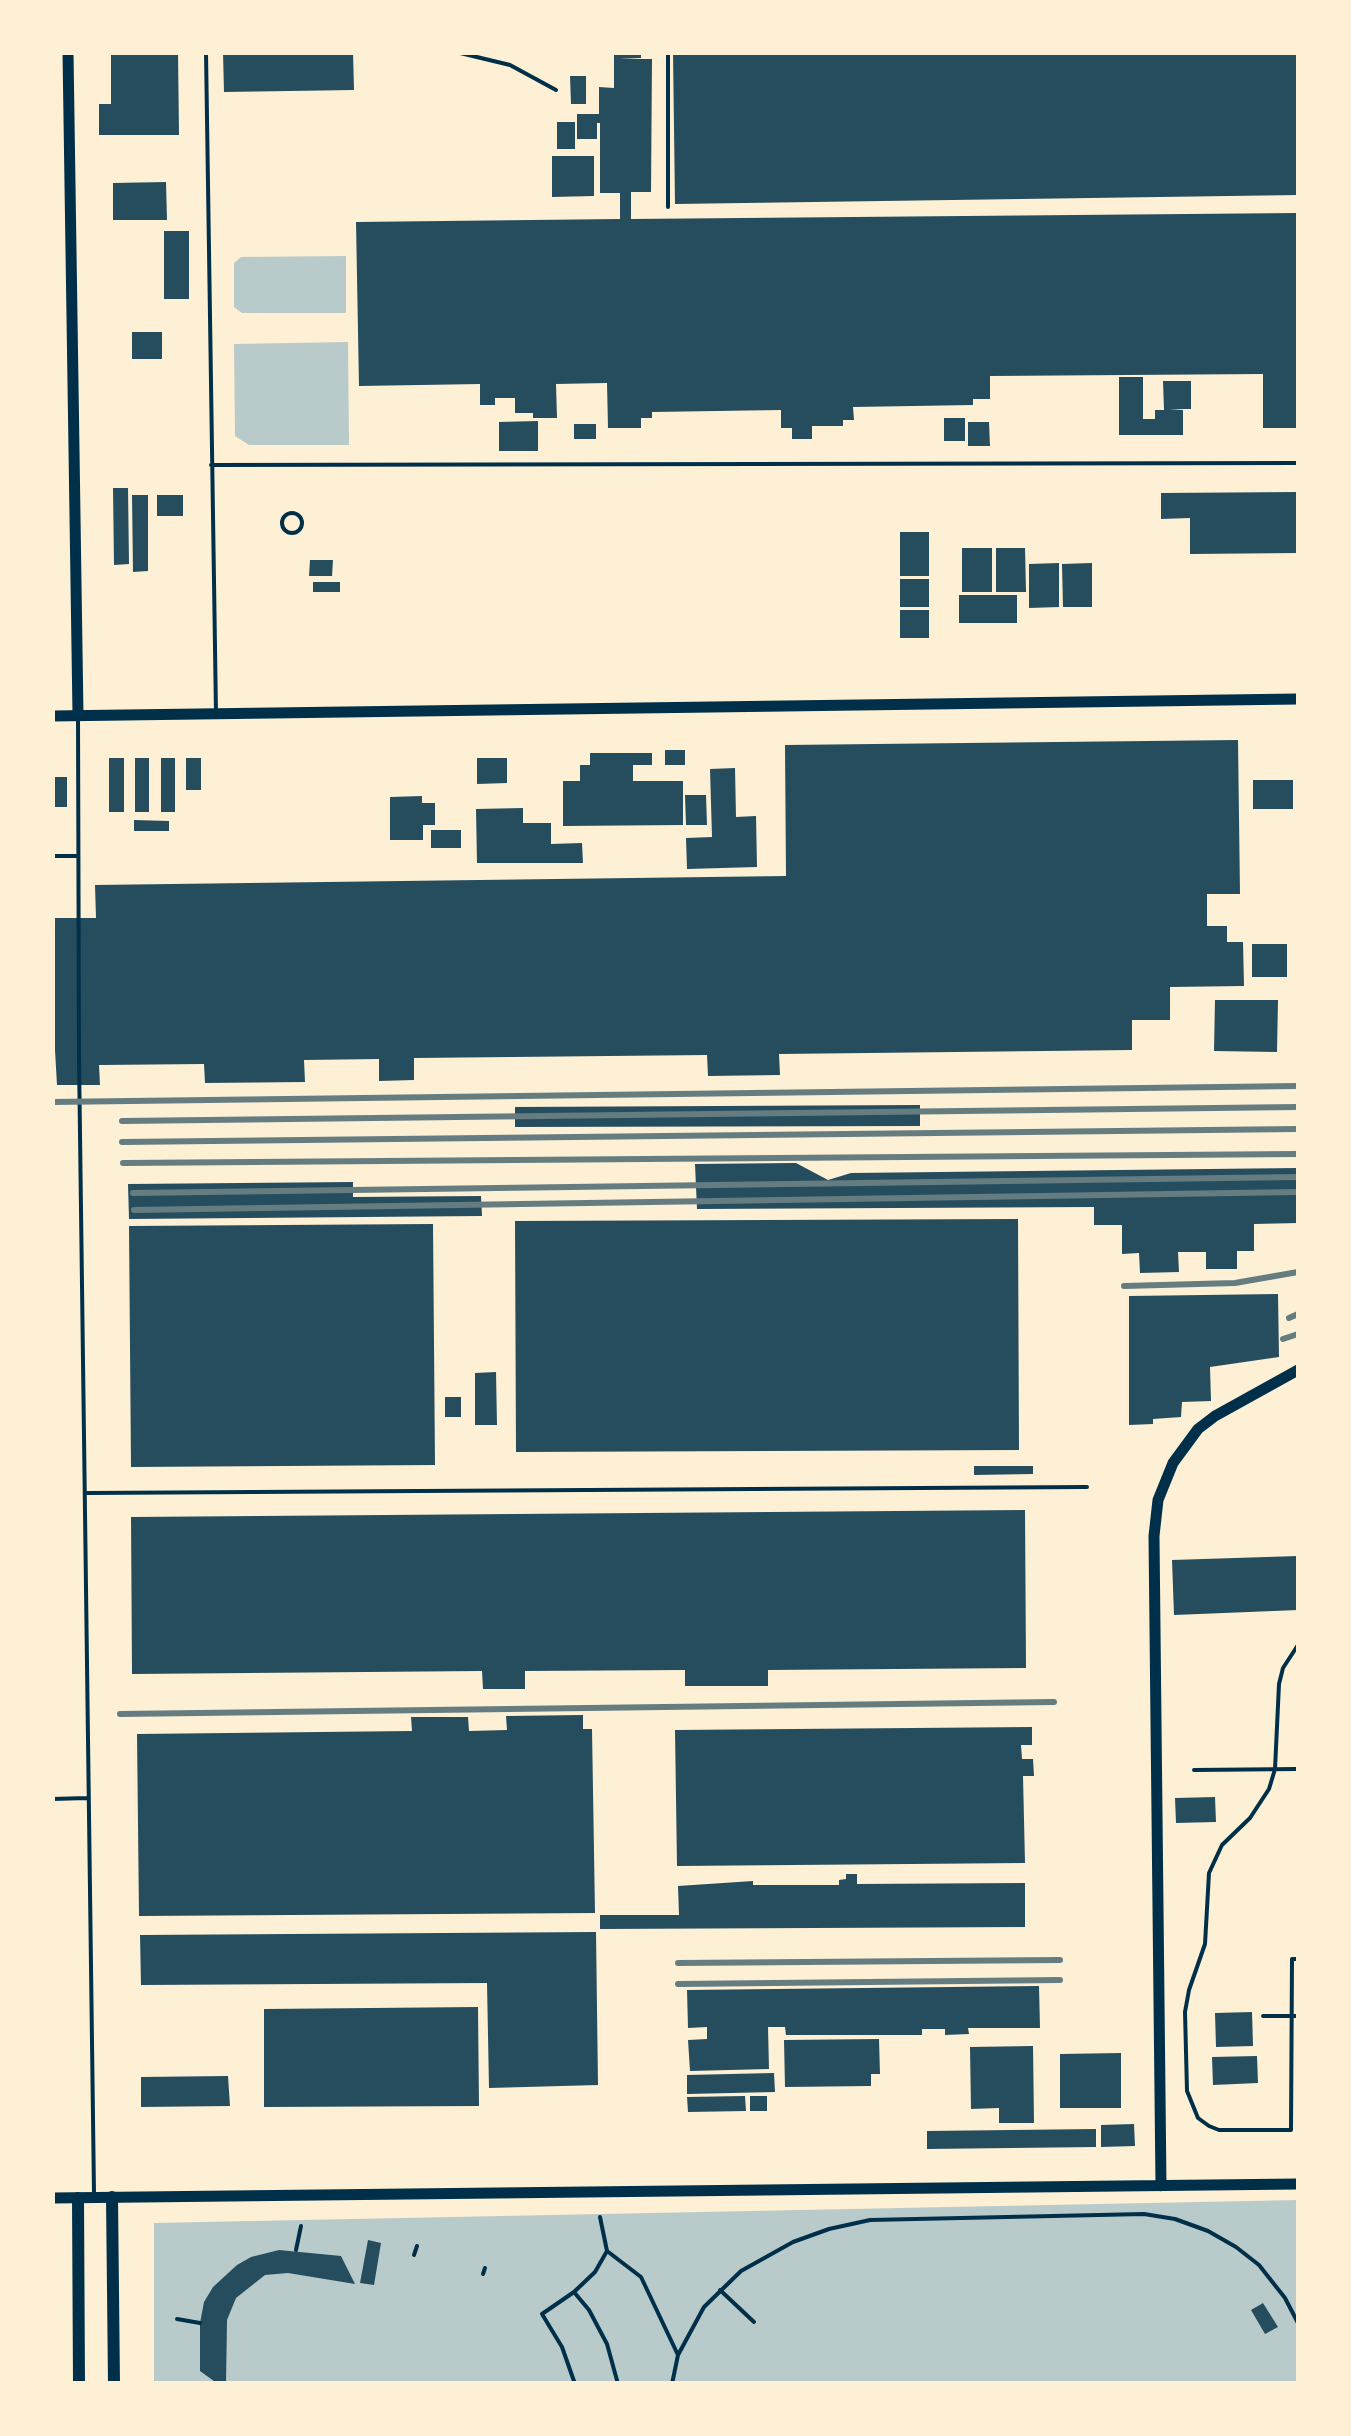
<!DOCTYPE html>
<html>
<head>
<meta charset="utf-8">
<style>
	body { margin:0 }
	#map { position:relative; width:1351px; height:2436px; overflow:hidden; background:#fdf0d5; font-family:Barlow,sans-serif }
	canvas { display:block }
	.frame { position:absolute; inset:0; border:55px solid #fdf0d5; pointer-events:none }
</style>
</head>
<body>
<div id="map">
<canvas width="1351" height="2436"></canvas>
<div class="frame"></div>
</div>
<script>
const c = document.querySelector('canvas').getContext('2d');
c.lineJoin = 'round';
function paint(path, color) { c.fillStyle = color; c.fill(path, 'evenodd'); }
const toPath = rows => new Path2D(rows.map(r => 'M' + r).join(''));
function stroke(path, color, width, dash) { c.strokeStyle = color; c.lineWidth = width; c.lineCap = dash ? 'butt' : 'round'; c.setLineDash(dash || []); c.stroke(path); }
const green = toPath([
	[346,256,346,313,242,313,234,307,234,263,241,257],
	[348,342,349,445,249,445,235,436,234,344],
	[1298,2200,1298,2383,154,2383,154,2223]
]);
const building = toPath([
	[111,52,178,52,179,135,99,135,99,104,111,104],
	[223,52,353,52,354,90,224,92],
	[614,52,641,52,641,58,619,59,652,59,651,192,631,192,631,219,1298,213,1298,428,1263,428,1263,374,990,376,990,399,973,399,973,405,853,407,854,420,843,420,843,426,812,426,812,439,792,439,792,428,781,428,781,410,652,412,652,418,641,418,641,428,608,428,607,383,556,384,557,418,533,418,533,413,515,413,515,398,495,398,495,405,480,405,480,384,359,386,356,222,620,219,620,193,600,193,600,123,597,123,597,139,577,139,577,114,599,114,599,87,614,88],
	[673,52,1298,52,1298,195,675,204],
	[570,76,586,76,586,104,571,104],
	[557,122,575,122,575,149,557,149],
	[552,156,594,156,594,196,552,197],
	[166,182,167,220,113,220,113,183],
	[164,231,189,231,189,299,164,299],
	[132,332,162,332,162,359,132,359],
	[1119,377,1143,377,1143,419,1155,419,1155,410,1164,410,1163,381,1191,381,1191,409,1169,409,1183,410,1183,435,1119,435],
	[944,418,965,418,965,441,944,441],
	[538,421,538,451,499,451,499,422],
	[968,422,989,422,990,446,968,446],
	[574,424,596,424,596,439,574,439],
	[113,488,128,488,129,564,114,565],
	[1298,492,1298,553,1190,554,1190,518,1161,519,1161,493],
	[132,495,148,495,148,571,133,572],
	[157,495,183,495,183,516,157,516],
	[900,532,929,532,929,576,900,576],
	[962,548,992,548,992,592,962,592],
	[996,548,1025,548,1026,592,996,592],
	[310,560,333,560,332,576,309,576],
	[1059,563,1059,607,1029,608,1029,564],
	[1092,563,1092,607,1063,607,1062,564],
	[900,579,929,579,929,607,900,607],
	[313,582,340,582,340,592,313,592],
	[959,595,1017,595,1017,623,959,623],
	[900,610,929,610,929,638,900,638],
	[1238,740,1240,894,1207,894,1207,926,1227,926,1227,942,1243,942,1244,986,1170,987,1170,1020,1132,1020,1132,1050,779,1054,780,1075,708,1076,707,1055,414,1058,414,1080,379,1081,379,1059,304,1060,305,1082,205,1083,204,1064,99,1065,100,1085,57,1085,55,1050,52,1050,52,918,96,918,95,885,786,876,785,745],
	[665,750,685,750,685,765,665,765],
	[590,753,652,753,652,765,633,765,633,781,683,781,683,825,563,826,563,781,580,781,580,765,590,765],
	[109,758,124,758,124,812,109,812],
	[135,758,149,758,149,812,135,812],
	[161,758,175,758,175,812,161,812],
	[186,758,201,758,201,790,186,790],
	[477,758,507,758,507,783,477,784],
	[735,768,736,817,756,816,757,867,687,869,686,838,712,837,710,769],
	[52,777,67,777,67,807,52,807],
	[1253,780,1293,780,1293,809,1253,809],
	[685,795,706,795,707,825,686,825],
	[422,796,422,803,435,803,435,825,423,825,423,840,390,840,390,797],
	[523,808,523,823,551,823,551,844,582,843,583,863,477,863,476,809],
	[134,820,169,821,169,831,134,831],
	[431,830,461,830,461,848,431,848],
	[1252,944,1287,944,1287,977,1252,977],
	[1215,1000,1278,1000,1277,1052,1214,1051],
	[920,1105,920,1126,515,1127,515,1107],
	[796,1163,828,1180,851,1173,1298,1168,1298,1223,1254,1224,1254,1251,1237,1251,1237,1269,1206,1269,1206,1252,1178,1252,1179,1272,1140,1273,1139,1253,1122,1254,1122,1225,1094,1225,1094,1207,697,1209,695,1164],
	[353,1182,353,1197,481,1196,482,1216,129,1219,128,1184],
	[1018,1219,1019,1450,516,1452,515,1221],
	[433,1224,435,1465,131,1467,129,1226],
	[1278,1294,1279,1357,1210,1367,1211,1401,1182,1402,1181,1417,1153,1419,1153,1424,1129,1425,1129,1296],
	[496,1372,497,1425,475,1425,475,1373],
	[445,1397,461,1397,461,1417,445,1417],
	[974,1466,1033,1466,1033,1474,974,1475],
	[1025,1510,1026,1668,768,1670,768,1686,685,1686,685,1670,525,1671,525,1689,483,1689,482,1671,132,1674,131,1517],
	[1298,1556,1298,1610,1174,1615,1172,1560],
	[583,1715,583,1729,592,1729,595,1913,139,1916,137,1734,412,1731,411,1717,468,1717,469,1731,507,1730,506,1716],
	[1032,1727,1032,1745,1021,1745,1022,1759,1033,1759,1034,1776,1023,1776,1025,1863,677,1866,675,1730],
	[1215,1797,1216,1822,1176,1823,1175,1798],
	[846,1874,857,1874,857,1884,1025,1883,1025,1927,600,1929,600,1915,679,1915,678,1886,753,1881,753,1885,839,1885,839,1880,846,1879],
	[596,1932,598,2085,489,2088,487,1983,141,1985,140,1935],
	[1039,1986,1040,2028,968,2028,969,2034,945,2035,945,2029,922,2029,922,2035,786,2035,785,2027,768,2027,769,2069,690,2071,688,2040,707,2039,707,2027,688,2028,687,1990],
	[478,2007,479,2106,264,2107,264,2009],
	[1252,2012,1253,2046,1216,2047,1215,2013],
	[879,2039,880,2074,871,2074,871,2086,785,2087,784,2040],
	[1033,2046,1034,2123,999,2123,999,2108,971,2109,970,2047],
	[1121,2053,1121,2108,1060,2108,1060,2054],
	[1257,2056,1258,2083,1213,2085,1212,2057],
	[774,2073,775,2092,687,2094,687,2075],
	[228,2076,230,2106,141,2107,141,2077],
	[745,2096,746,2111,688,2112,687,2097],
	[750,2096,767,2096,767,2111,750,2111],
	[1134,2124,1135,2146,1101,2147,1101,2125],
	[1096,2129,1096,2147,927,2149,927,2131],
	[368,2240,381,2243,374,2285,360,2283],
	[279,2250,341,2256,355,2284,288,2273,265,2275,236,2298,227,2320,226,2384,218,2384,200,2371,200,2323,204,2302,213,2287,237,2265,251,2257],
	[1263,2303,1278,2327,1265,2334,1251,2310]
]);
const path = toPath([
	[456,52,510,65,556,90],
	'282 523a10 10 0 1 1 20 0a10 10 0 1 1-20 0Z',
	[600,2217,607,2251,641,2277,678,2355],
	[296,2250,301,2226],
	[414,2255,417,2246],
	[483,2274,485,2268],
	[720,2290,754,2322],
	[574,2292,589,2310,607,2344,618,2384],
	[177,2319,200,2323],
	[575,2384,562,2347,542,2314,574,2292,595,2272,607,2251],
	[672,2384,678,2355,704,2307,741,2271,793,2242,829,2229,870,2220,1144,2214,1175,2219,1208,2231,1236,2247,1259,2265,1285,2298,1298,2323]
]);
const service = toPath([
	[206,52,216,713],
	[668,52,668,207],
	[211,465,1298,463],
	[78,717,79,1058,94,2192],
	[52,856,78,856],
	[87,1493,1087,1487],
	[1298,1645,1283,1668,1279,1684,1275,1769,1269,1789,1250,1818,1222,1845,1209,1873,1205,1944,1189,1990,1185,2012,1187,2091,1198,2118,1209,2126,1219,2130,1291,2130,1292,1959,1298,1959],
	[1194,1770,1298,1769],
	[52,1799,87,1798],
	[1263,2016,1298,2016]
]);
const tertiary = toPath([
	[68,52,78,715],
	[52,716,1298,699],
	[1161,2186,1154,1536,1158,1500,1173,1463,1198,1429,1215,1416,1298,1370],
	[52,2198,1298,2184]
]);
const secondary = toPath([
	[112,2197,114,2384],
	[78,2198,79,2384]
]);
const rail = toPath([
	[52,1102,1298,1086],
	[122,1121,1298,1107],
	[122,1142,1298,1129],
	[123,1163,1298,1154],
	[133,1193,1298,1177],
	[134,1210,1298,1192],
	[1124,1286,1235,1283,1298,1272],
	[1289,1318,1298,1314],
	[1283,1339,1298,1334],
	[120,1714,1054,1702],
	[678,1963,1060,1960],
	[678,1984,1060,1980]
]);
paint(green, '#b9caca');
paint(building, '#264d5e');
stroke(path, '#003049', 4);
stroke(service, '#003049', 4);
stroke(tertiary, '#003049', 11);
stroke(secondary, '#003049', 12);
stroke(rail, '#657d81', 6);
</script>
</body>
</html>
